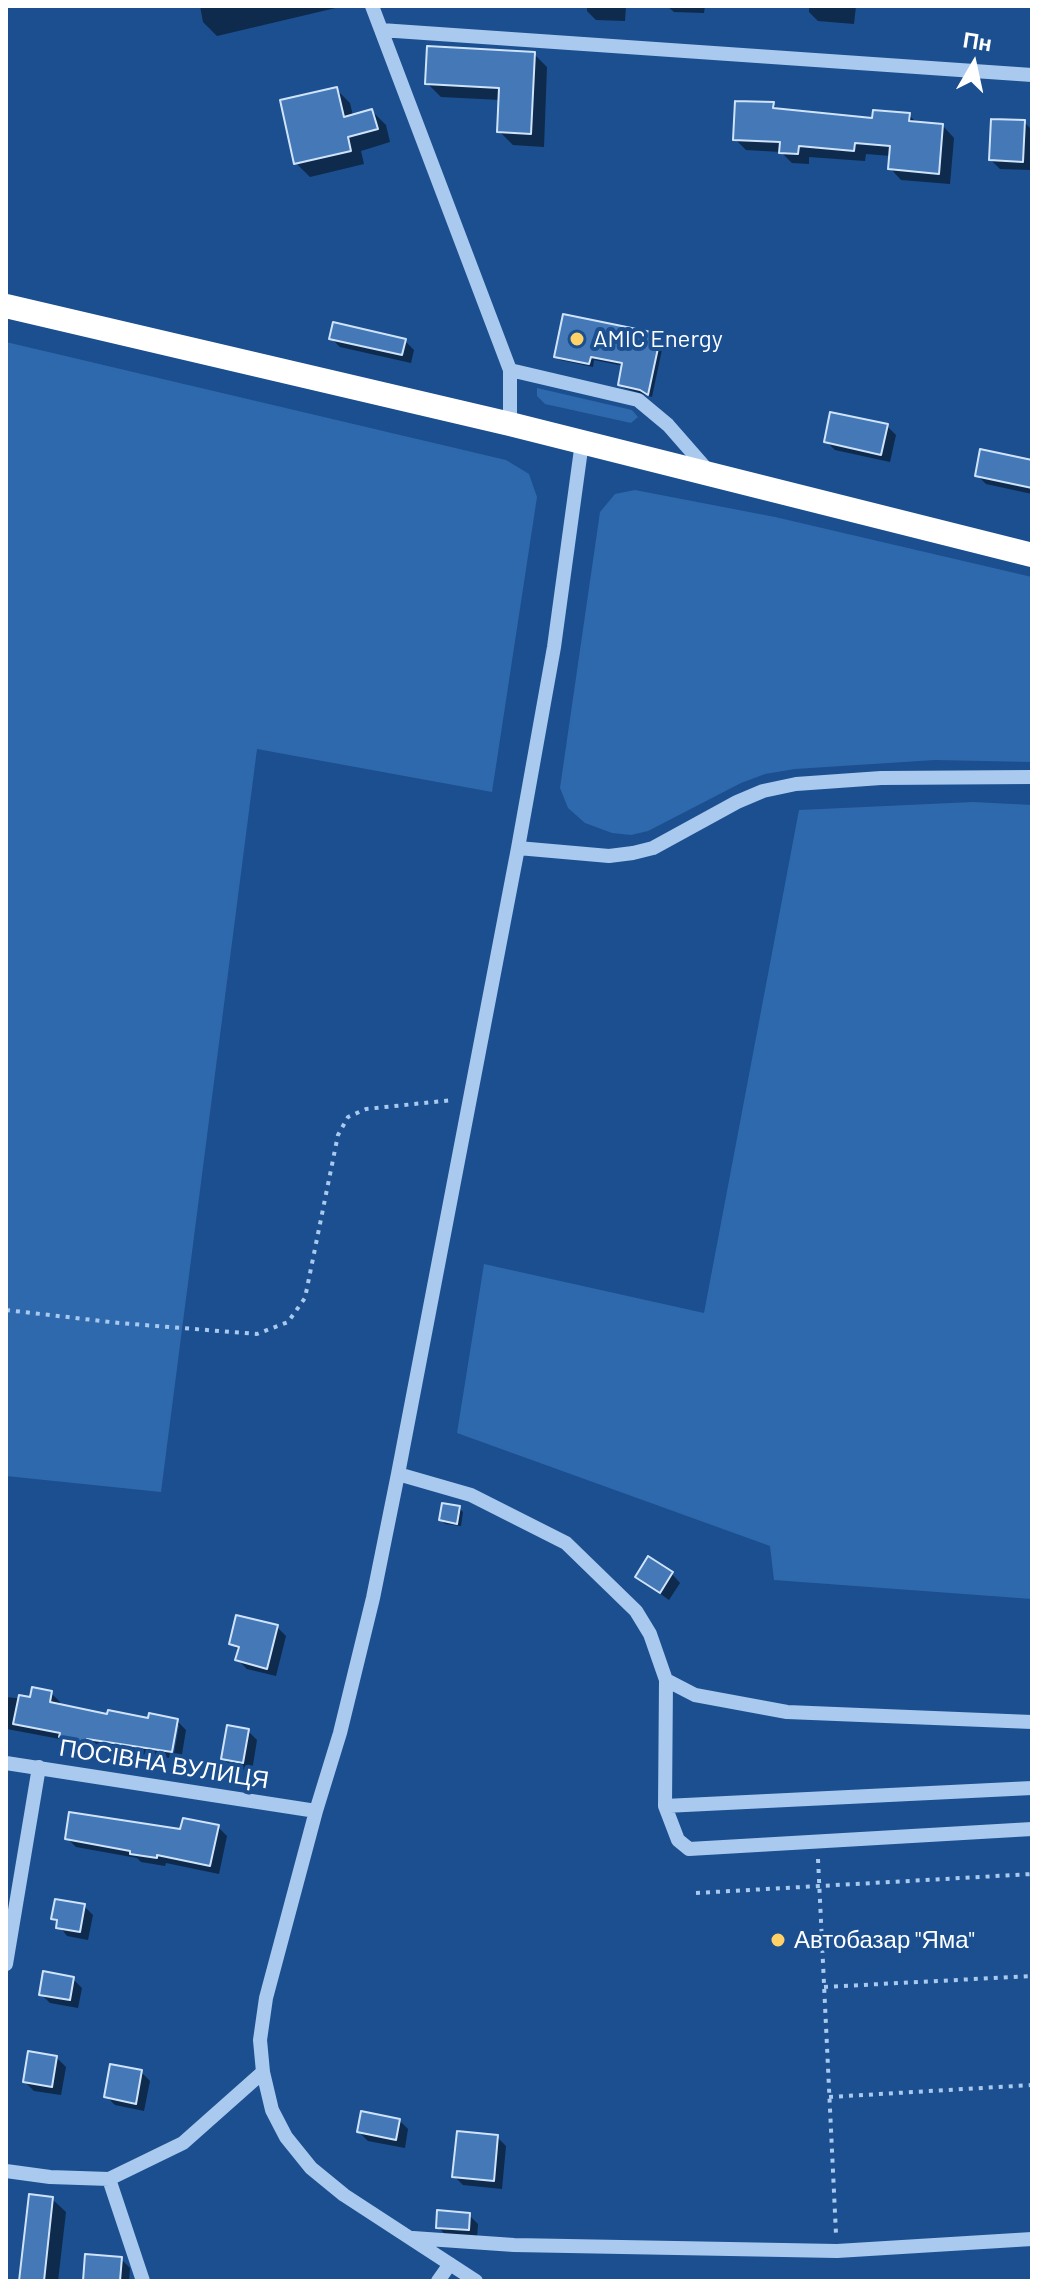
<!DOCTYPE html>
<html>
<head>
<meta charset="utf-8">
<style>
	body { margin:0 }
	#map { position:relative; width:1038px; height:2287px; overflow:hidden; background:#1b4f8f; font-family:Barlow,sans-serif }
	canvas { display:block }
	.frame { position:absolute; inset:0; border:8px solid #fff; pointer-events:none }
	.north { position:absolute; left:934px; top:24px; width:80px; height:80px; -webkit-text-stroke:6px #1b4f8f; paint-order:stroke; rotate:9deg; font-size:22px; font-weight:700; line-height:32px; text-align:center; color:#fff }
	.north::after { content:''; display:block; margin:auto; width:28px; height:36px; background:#fff; clip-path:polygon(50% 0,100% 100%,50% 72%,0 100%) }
</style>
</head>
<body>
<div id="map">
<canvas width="1038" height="2287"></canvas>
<div class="frame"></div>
<div class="north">Пн</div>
</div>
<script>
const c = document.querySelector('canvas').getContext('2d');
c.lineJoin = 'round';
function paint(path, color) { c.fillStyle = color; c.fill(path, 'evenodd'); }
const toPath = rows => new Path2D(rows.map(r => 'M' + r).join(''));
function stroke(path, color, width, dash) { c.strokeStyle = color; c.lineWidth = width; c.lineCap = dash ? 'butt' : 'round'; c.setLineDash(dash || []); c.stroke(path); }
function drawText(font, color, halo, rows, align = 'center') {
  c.font = font + ' Barlow,sans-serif'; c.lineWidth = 8; c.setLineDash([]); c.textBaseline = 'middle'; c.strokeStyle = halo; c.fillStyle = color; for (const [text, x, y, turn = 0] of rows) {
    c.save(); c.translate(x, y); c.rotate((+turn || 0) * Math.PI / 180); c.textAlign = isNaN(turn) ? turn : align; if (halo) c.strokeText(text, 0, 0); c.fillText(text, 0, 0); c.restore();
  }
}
const green = toPath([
	[6,342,506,460,529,474,537,497,492,792,257,749,161,1492,6,1476],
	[537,388,632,410,638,417,631,423,545,404,537,396],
	[635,490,775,517,1032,577,1032,762,935,760,795,769,765,774,741,783,648,831,631,835,612,833,585,823,568,808,560,788,600,512,615,494],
	[973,802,1032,805,1032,1599,774,1580,770,1546,457,1433,484,1264,704,1313,799,810]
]);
const shadow = toPath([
	[200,6,344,6,217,36,203,22],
	[587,6,626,6,625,21,596,20,587,11],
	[667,6,705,6,704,13,674,12],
	[809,6,856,6,854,24,818,21,809,12],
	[534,54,547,67,544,147,513,145,500,132,501,100,441,97,427,83],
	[336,89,350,103,353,116,372,111,386,125,390,142,361,151,364,164,310,177,296,163],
	[773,104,779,111,874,120,909,115,918,124,943,126,954,138,950,184,901,180,890,168,891,156,866,154,865,161,809,157,809,164,792,163,781,152,746,150,735,139],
	[1024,122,1032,130,1032,170,1000,169,991,160],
	[660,336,664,340,652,397,624,388,620,384,624,366,594,360,593,367,560,360,556,356],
	[331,338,405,341,414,350,411,363,340,347],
	[887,426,896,435,890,462,835,450,826,441],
	[1032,462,1032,494,986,484,977,475],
	[459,1508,463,1512,461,1526,445,1524,441,1520],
	[672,1574,680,1583,669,1600,637,1577],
	[277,1627,286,1636,276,1676,247,1669,238,1660,240,1652,231,1643],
	[51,1693,60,1702,59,1706,109,1716,177,1721,186,1730,181,1760,173,1759,179,1725,175,1725,169,1758,95,1747,95,1750,70,1745,65,1740,7,1729,6,1734,6,1697,32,1700],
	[248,1731,257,1740,252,1771,232,1767,223,1758],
	[218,1827,227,1836,219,1874,166,1863,165,1866,141,1862,137,1858,76,1847,67,1838],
	[84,1906,93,1915,88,1940,67,1936,53,1918],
	[73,1979,82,1988,78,2008,50,2003,41,1994],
	[57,2058,66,2067,61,2095,34,2091,25,2082],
	[141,2072,150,2081,144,2111,115,2105,106,2096],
	[399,2120,408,2129,405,2148,368,2141,359,2132],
	[497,2137,506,2146,502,2189,463,2185,454,2176],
	[52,2199,66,2212,58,2281,21,2281],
	[469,2215,478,2224,477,2238,447,2236,438,2227],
	[121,2259,130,2268,129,2281,85,2281]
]);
const building = toPath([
	[427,46,535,52,531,134,497,132,499,88,425,84,427,46],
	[337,87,344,117,372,109,378,129,348,137,351,151,294,164,280,100,337,87],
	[735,101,774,102,773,108,872,118,873,110,910,113,909,121,943,124,939,174,888,169,890,146,855,143,854,151,799,146,798,154,779,153,780,142,733,140,735,101],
	[991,119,1025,120,1023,162,989,160,991,119],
	[563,314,661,334,648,395,640,390,618,385,622,363,591,357,589,364,554,357,563,314],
	[333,322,406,339,402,355,329,339,333,322],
	[830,412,888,424,881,455,824,442,830,412],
	[980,449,1032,460,1032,488,975,476,980,449],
	[442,1503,460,1506,457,1524,439,1520,442,1503],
	[648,1556,673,1572,660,1593,635,1577,648,1556],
	[236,1615,278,1625,267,1669,235,1660,239,1647,229,1644,236,1615],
	[32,1687,52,1691,50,1702,107,1714,108,1710,148,1718,149,1713,178,1719,172,1752,87,1739,86,1742,59,1737,60,1733,13,1724,19,1695,30,1697,32,1687],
	[227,1725,249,1729,243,1763,221,1759,227,1725],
	[69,1812,180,1829,183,1818,219,1825,210,1866,157,1855,157,1858,130,1854,130,1851,65,1839,69,1812],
	[55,1899,85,1904,80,1932,56,1928,57,1920,51,1919,55,1899],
	[43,1971,74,1977,70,2000,39,1995,43,1971],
	[28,2051,57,2056,52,2087,23,2082,28,2051],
	[110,2064,142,2070,136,2104,104,2097,110,2064],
	[361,2111,400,2119,396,2140,357,2132,361,2111],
	[457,2131,498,2135,494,2181,452,2177,457,2131],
	[29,2194,53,2197,44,2281,19,2281,29,2194],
	[437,2210,470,2213,469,2230,436,2228,437,2210],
	[85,2254,122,2257,120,2281,83,2281,85,2254]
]);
const path = toPath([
	[6,1310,119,1323,257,1334,288,1322,305,1298,338,1135,348,1117,366,1109,453,1100],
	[818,1859,836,2234],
	[696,1893,1032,1874],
	[824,1987,1032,1976],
	[829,2097,1032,2085]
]);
const minor = toPath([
	[372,6,510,370,510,424],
	[381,30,1032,75],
	[510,370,638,400,668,425,710,473],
	[518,848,609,856,633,853,653,848,737,802,763,791,796,784,881,778,1032,777],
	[398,1474,471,1495,566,1543,636,1611,650,1634,666,1680,665,1806,678,1840,689,1849,1032,1829],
	[666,1680,695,1695,787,1712,1032,1722],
	[6,1763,316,1811],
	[665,1806,1032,1788],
	[6,1964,39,1767],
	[6,2171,50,2177,109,2179,183,2143,263,2072],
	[109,2179,143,2281],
	[413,2238,514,2245,837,2251,1032,2239],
	[438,2281,450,2264],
	[476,2281,344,2195,311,2168,286,2137,272,2110,263,2072,260,2040,266,1998,316,1811,340,1733,373,1598,398,1474,518,848,554,647,582,442]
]);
const highway = toPath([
	[6,306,510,424,1032,555]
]);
const markers = [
	[577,339,8,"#ffd166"],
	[778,1940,8,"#ffd166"]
];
const poiNames = [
	["AMIC Energy",593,339],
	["Автобазар \"Яма\"",794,1940]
];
const streetNames = [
	["ПОСІВНА ВУЛИЦЯ",164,1764,9]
];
paint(green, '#2e69ad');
paint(shadow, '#0007');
paint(building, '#4478b7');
stroke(building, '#cfe3fa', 2);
stroke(path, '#a9c9ee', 4, [4, 6]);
stroke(minor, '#a9c9ee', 14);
stroke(highway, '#fff', 24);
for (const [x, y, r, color] of markers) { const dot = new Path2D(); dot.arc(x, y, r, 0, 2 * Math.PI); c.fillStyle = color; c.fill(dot); stroke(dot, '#1b4f8f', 3); }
drawText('24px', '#fff', '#1b4f8f', poiNames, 'left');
drawText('24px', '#fff', '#1b4f8f', streetNames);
</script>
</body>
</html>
